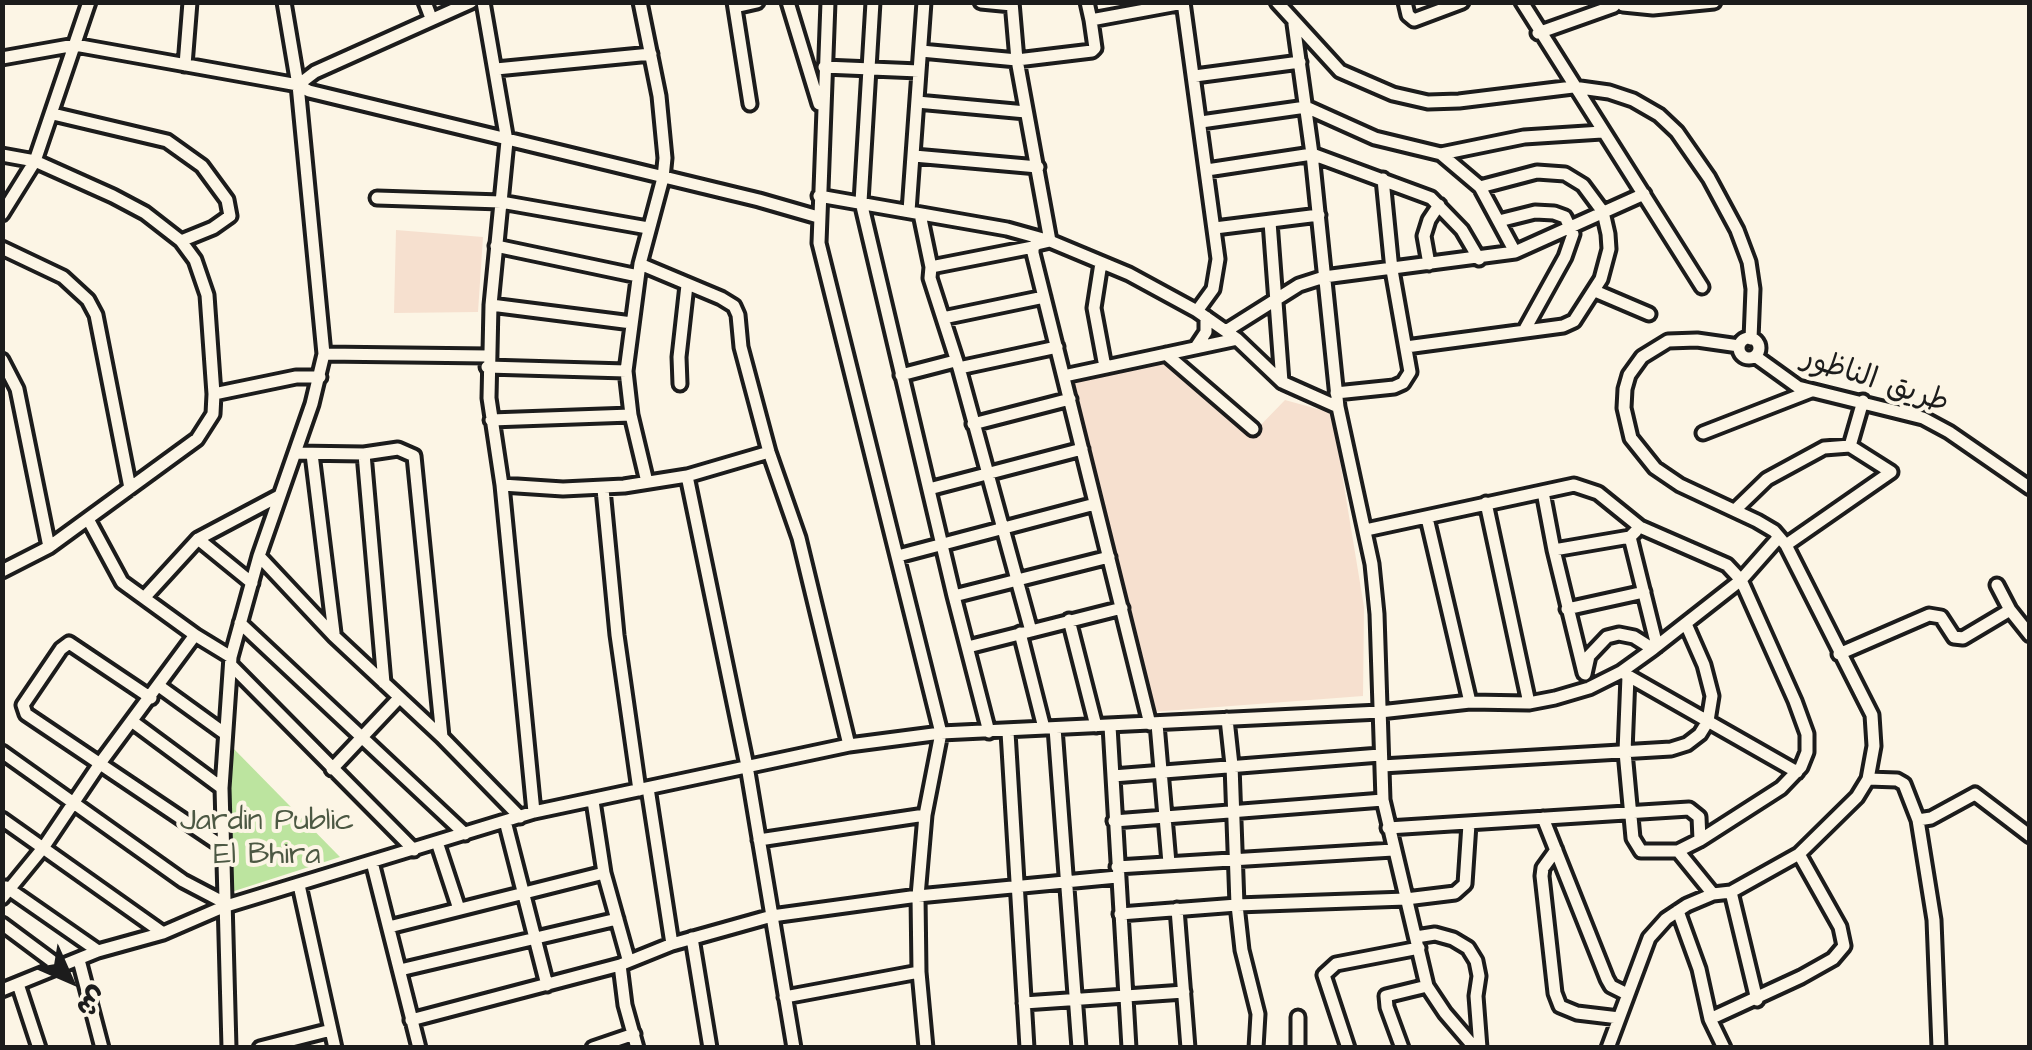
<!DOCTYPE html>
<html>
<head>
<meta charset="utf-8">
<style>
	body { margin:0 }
	#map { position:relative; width:2032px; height:1050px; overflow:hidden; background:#fcf5e5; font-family:"Architects Daughter","Playpen Sans Arabic",sans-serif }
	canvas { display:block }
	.frame { position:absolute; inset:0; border:5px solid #1c1c1c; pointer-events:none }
	.north { position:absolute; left:20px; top:930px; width:100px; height:100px; -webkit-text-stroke:8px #fcf5e5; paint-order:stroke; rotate:135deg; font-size:28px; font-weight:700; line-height:40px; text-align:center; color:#1c1c1c }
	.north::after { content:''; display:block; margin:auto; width:35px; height:45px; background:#1c1c1c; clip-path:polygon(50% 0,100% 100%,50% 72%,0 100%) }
</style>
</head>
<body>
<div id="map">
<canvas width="2032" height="1050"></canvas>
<div class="frame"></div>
<div class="north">ش</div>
</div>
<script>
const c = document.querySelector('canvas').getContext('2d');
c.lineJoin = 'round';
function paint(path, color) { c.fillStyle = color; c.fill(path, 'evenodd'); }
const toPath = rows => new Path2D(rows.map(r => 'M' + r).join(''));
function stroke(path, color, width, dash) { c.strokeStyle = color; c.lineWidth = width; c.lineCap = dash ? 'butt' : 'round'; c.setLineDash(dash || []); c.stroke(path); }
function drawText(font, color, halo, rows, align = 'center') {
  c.font = font + ' "Architects Daughter","Playpen Sans Arabic",sans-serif'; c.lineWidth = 8; c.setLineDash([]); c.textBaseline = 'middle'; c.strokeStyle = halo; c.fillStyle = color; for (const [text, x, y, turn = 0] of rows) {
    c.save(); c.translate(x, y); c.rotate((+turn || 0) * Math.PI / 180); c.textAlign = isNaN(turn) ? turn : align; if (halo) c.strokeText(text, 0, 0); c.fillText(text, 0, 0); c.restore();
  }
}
const built = toPath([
	[396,230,483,237,478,312,394,313],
	[1155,357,1251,435,1285,400,1332,413,1364,607,1363,696,1152,712,1068,380]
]);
const green = toPath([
	[231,746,340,857,225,894]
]);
const minor = toPath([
	[425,2,431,18],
	[483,2,507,141,491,305,489,398,502,485,534,812],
	[640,2,659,96,665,158,663,178,640,264,626,371,631,415,647,482],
	[734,2,750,104],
	[788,2,819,104],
	[828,2,819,243,941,733,925,815,918,896,919,972,926,1048],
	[873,2,861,202,954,596,989,732],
	[981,2,1012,5],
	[1012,2,1017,60,1050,241,1037,244,1033,247,1033,253,1150,724],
	[1087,2,1091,20],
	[1183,2,1218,259,1213,289,1197,311],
	[1277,2,1340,71,1393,94,1428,102,1459,101,1573,87,1609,92,1633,100,1659,115,1677,132,1709,178,1737,230,1749,262,1753,289,1751,339],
	[1405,2,1408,15,1414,20,1462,2],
	[1522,2,1702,287],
	[1623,5,1653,8,1714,2],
	[735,7,757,2],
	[1294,24,1312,154,1338,407,1372,564,1377,614,1383,800,1427,986,1445,1013,1475,1048],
	[1538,33,1614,6,1613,2],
	[921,51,1017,60,1092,51,1095,48,1091,20,1183,3],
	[2,58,75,45,298,85,309,91,759,200,818,217],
	[185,65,190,2],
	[824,67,919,71],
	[496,69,651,54],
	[1195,76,1300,62],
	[298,85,315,72,471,2],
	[917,102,1026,112],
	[53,114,167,141,202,166,227,200,230,216,213,228,181,241],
	[1201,122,1306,107,1375,138,1441,154,1480,187,1515,252],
	[1441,154,1524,137,1602,132],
	[2,155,35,161,113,196,145,213,181,241,195,260,207,295,214,394,213,414,197,439,49,547,2,571],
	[914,156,1038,167],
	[1207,170,1312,154,1431,198,1462,230,1479,259],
	[819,196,1007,229,1050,241,1129,274,1197,311,1237,339,1282,382,1338,407],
	[377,198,501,202,648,228],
	[909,211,924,2],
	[2,214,35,161,89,2],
	[920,214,931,267,930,278,959,368,1031,631],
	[1499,221,1535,212,1554,213,1565,217,1573,234,1565,257,1524,331],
	[1270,222,1282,382],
	[1215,228,1319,215],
	[496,246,638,276],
	[2,248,63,277,88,300,96,315,130,488],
	[1101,263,1094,308,1105,367],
	[640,264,721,298,734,306,738,315,741,347,769,452,799,538,849,745],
	[1429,264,1424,236,1429,220,1439,205],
	[931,267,1033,247],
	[1595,291,1649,314],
	[491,305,632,323],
	[943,318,1044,297],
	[1226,331,1299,285,1324,277,1515,252,1644,194],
	'1739 348a10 10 0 1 1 20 0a10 10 0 1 1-20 0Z',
	[1196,347,1206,332,1206,317],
	[1406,347,1563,326,1574,321,1601,279,1609,249,1608,234,1603,212,1583,185,1565,174,1537,172,1480,187],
	[324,354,488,356],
	[1166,354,1253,429],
	[1755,356,1798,387,1923,418,1949,432,2030,488],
	[2,360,17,389,49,547],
	[487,367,626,371],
	[959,368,1057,347],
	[901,375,955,361],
	[1064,376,1237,339],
	[680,384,679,357,687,285],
	[1336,393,1394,387,1403,383,1410,372,1392,270,1383,179],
	[214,394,296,377,320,377],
	[491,420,631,415],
	[973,424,1070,399],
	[1703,433,1811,391],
	[1850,446,1863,401],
	[295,453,364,454,398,449,414,456,442,737],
	[312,454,334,633],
	[364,454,384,683],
	[687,476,747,766,794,1048],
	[502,485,563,489,624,486,687,476,769,452],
	[603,489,617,635,639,790],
	[929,489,1082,449],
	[1543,492,1554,550,1584,673],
	[1486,503,1529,703],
	[1735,510,1767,479,1824,448,1850,446,1891,472,1786,545],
	[1427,518,1470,702],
	[88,519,122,582,195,635,231,657],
	[1366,530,1574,485,1598,493,1640,527,1727,565,1741,580,1795,701,1807,734,1807,752,1801,767,1781,788,1700,840,1678,851,1641,851,1633,838,1625,752,1628,676],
	[1630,537,1657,646],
	[198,539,252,583],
	[1554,550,1630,537,1636,531],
	[259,556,334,636,442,737,520,817],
	[898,556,1095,504],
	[1997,585,2010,610,2030,635],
	[954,596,1109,557],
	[144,598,198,539,279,496],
	[1567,609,1644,592],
	[1069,620,1096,726],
	[240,623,465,834],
	[1020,633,1044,728],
	[968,647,1122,608],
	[1839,654,1929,615,1941,617,1954,637,1963,638,2010,610],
	[231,665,414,850],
	[1585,674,1589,656,1607,637,1619,634,1634,637,1653,649],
	[1625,674,1797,772],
	[159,686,224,733],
	[151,698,69,643,61,649,23,705,26,714,222,846],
	[1227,719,1232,765,1237,905,1242,950,1258,1014,1256,1048],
	[133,722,222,788],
	[1157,724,1169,863],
	[1110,726,1129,1048],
	[1055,728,1079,1048],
	[1008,732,1027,1048],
	[2,752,183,881,223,902],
	[1382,766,1671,749,1687,744,1700,734,1708,721,1712,696,1704,665,1686,624],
	[332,769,398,699],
	[1113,776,1380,755],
	[1868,779,1897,780,1904,784,1918,820,1934,920,1939,1048],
	[648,788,672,944],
	[593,801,604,873,628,959],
	[1543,818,1607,979,1611,986,1627,994],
	[2,819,163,933],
	[1918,820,1931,818,1975,794,2030,836],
	[505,821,547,985],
	[1114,821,1383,800],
	[1388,828,1689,809,1699,817,1700,840],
	[759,840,925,815],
	[437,842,459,909],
	[1556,850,1543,868,1542,876,1555,993,1560,1006,1577,1013,1619,1018],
	[1678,851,1713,894],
	[372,862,419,1048],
	[1117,867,1393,850],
	[299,885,335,1048],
	[6,887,98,951],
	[1731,892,1757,1000],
	[2,898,43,848,101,762,195,635],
	[1177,909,1188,1048],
	[1678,911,1699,969,1710,1019],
	[1120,914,1237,905,1406,899,1455,893,1465,884,1469,824],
	[2,924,60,967],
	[389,927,604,873],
	[1416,937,1435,934,1453,939,1468,948,1476,961,1479,976,1476,996,1480,1048],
	[692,938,710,1048],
	[79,960,102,1048],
	[620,965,625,1005,637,1048],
	[400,970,617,919],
	[18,984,39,1048],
	[2,990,98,951,163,933,223,907,534,812,849,745,941,733,1380,712,1470,702,1529,703,1555,698,1589,688,1621,672,1653,649,1741,580,1779,537],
	[785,997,919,972],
	[1024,1003,1184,992],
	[411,1020,620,965,672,944,772,916,918,896,1117,877],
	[229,1048,222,788,231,657,259,556,312,404,324,354,298,85,284,2],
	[260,1048,331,1030],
	[593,1048,634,1034],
	[1298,1048,1298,1017],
	[1348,1048,1324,975,1336,964,1419,948],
	[1402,1048,1387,1007,1386,996,1427,986],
	[1608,1048,1649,938,1666,919,1687,905,1713,894,1731,892,1799,854,1857,797,1868,779,1874,746,1872,715,1786,545,1774,531,1757,521,1680,485,1655,468,1631,438,1624,408,1625,389,1629,375,1642,357,1668,341,1697,340,1739,346],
	[1724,1048,1710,1019,1801,977,1833,959,1844,946,1840,927,1799,854]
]);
const streetNames = [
	["طريق الناظور",1875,382,18]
];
const parkNames = [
	["Jardin Public",267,823],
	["El Bhira",267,857]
];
paint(built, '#f6e0cf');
paint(green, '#bce49f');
stroke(minor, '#1c1c1c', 19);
stroke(minor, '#fcf5e5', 11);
drawText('30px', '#1c1c1c', '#fcf5e5', streetNames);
drawText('30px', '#4c5843', '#fcf5e5', parkNames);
</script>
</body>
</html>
